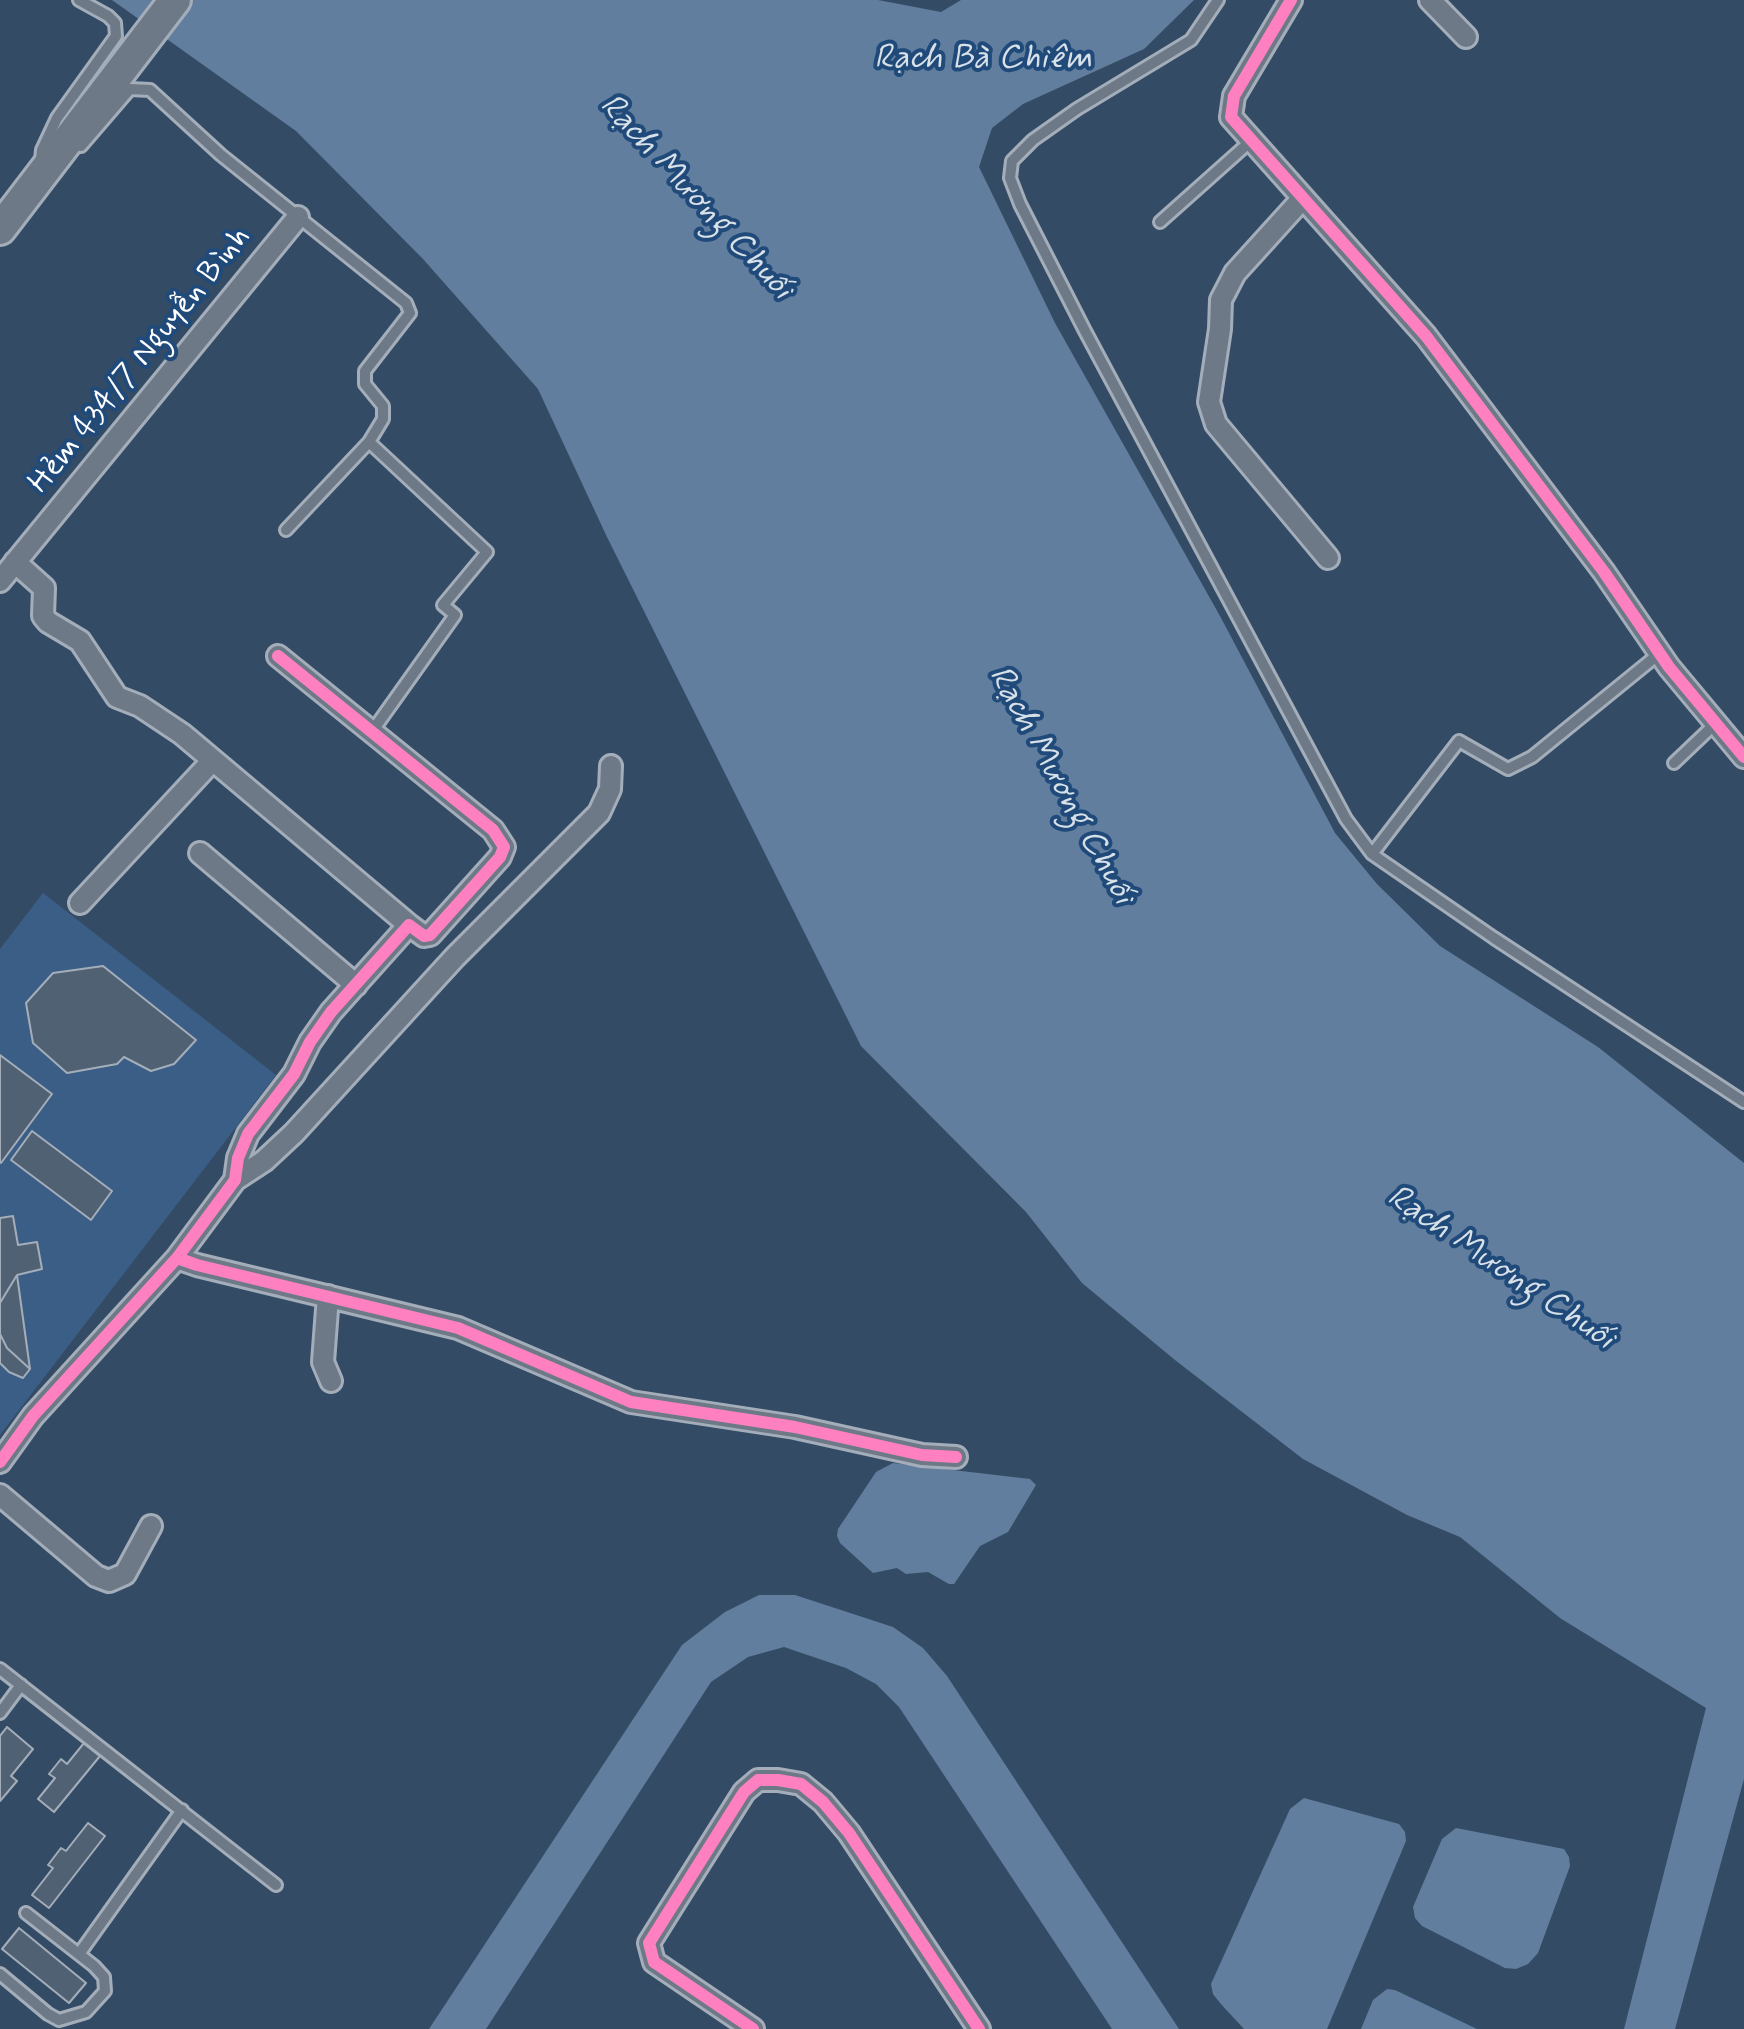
<!DOCTYPE html>
<html>
<head>
<meta charset="utf-8">
<style>
	body { margin:0 }
	canvas { display:block; background:#344b65 }
</style>
</head>
<body>
<canvas width="1744" height="2029"></canvas>
<script>
const c = document.querySelector('canvas').getContext('2d');
c.lineJoin = 'round';
function paint(path, color) { c.fillStyle = color; c.fill(path, 'evenodd'); }
const toPath = rows => new Path2D(rows.map(r => 'M' + r).join(''));
function stroke(path, color, width, dash) { c.strokeStyle = color; c.lineWidth = width; c.lineCap = dash ? 'butt' : 'round'; c.setLineDash(dash || []); c.stroke(path); }
function drawText(font, color, halo, rows, align = 'center') {
  c.font = font + ' Mynerve,sans-serif'; c.lineWidth = 8; c.setLineDash([]); c.textBaseline = 'middle'; c.strokeStyle = halo; c.fillStyle = color; for (const [text, x, y, turn = 0] of rows) {
    c.save(); c.translate(x, y); c.rotate((+turn || 0) * Math.PI / 180); c.textAlign = isNaN(turn) ? turn : align; if (halo) c.strokeText(text, 0, 0); c.fillText(text, 0, 0); c.restore();
  }
}
const green = toPath([
	[43,893,276,1075,0,1435,0,949]
]);
const water = toPath([
	[112,0,878,0,941,12,961,0,1194,0,1144,49,1023,104,992,128,979,167,1055,323,1220,616,1335,833,1377,884,1440,946,1598,1047,1744,1163,1744,1779,1675,2029,1624,2029,1706,1708,1560,1618,1460,1537,1407,1515,1303,1459,1175,1360,1082,1283,1026,1212,861,1046,607,537,538,389,423,259,296,131],
	[893,1463,1030,1479,1036,1485,1008,1532,980,1546,954,1584,949,1584,928,1572,906,1574,897,1568,873,1573,840,1543,837,1536,838,1529,876,1472],
	[759,1595,795,1595,893,1627,923,1648,947,1676,1179,2029,1112,2029,899,1707,876,1684,846,1668,784,1647,748,1657,711,1682,486,2029,429,2029,682,1645,725,1612],
	[1304,1798,1399,1824,1405,1832,1406,1841,1327,2029,1244,2029,1220,2003,1213,1994,1211,1984,1290,1809],
	[1456,1828,1564,1849,1569,1857,1570,1866,1538,1953,1528,1964,1516,1969,1505,1968,1422,1926,1415,1918,1413,1907,1442,1839],
	[1387,1989,1395,1990,1477,2029,1361,2029,1373,2000]
]);
const building = toPath([
	[103,966,196,1040,174,1064,151,1071,124,1057,117,1064,67,1073,33,1043,26,1003,53,973,103,966],
	[0,1055,52,1094,1,1163,0,1162,0,1055],
	[32,1131,112,1191,91,1220,11,1160,32,1131],
	[13,1216,18,1245,37,1242,42,1269,17,1275,0,1303,0,1218,13,1216],
	[17,1275,30,1369,7,1348,0,1334,0,1303,17,1275],
	[0,1334,7,1348,30,1369,23,1378,9,1372,0,1363,0,1334],
	[7,1727,33,1749,11,1776,17,1781,0,1801,0,1736,7,1727],
	[84,1743,100,1756,54,1812,38,1799,55,1778,49,1774,61,1759,67,1764,84,1743],
	[88,1823,105,1836,49,1908,32,1895,53,1868,48,1865,61,1848,66,1851,88,1823],
	[19,1928,86,1983,69,2003,2,1949,19,1928]
]);
const lane = toPath([
	[1218,0,1191,40,1077,109,1033,140,1012,161,1010,178,1020,204,1085,331,1346,819,1372,854,1494,938,1744,1102],
	[81,146,130,89,150,90,221,155,406,303,410,313,365,371,365,384,383,406,383,419,369,442],
	[41,160,42,150,57,118,116,36,115,23,108,16,79,0],
	[1160,222,1252,140],
	[286,530,369,442,487,552,443,605,455,615,371,733],
	[1674,763,1716,723],
	[1372,854,1459,741,1508,769,1532,757,1660,653],
	[0,1669,276,1885],
	[0,1713,21,1685],
	[79,1954,182,1810],
	[0,1974,48,2014,59,2020,86,2012,105,1991,104,1977,94,1966,26,1913]
]);
const street = toPath([
	[1291,0,1234,96,1231,117,1426,336,1604,572,1669,667,1744,757],
	[1430,0,1466,37],
	[1303,198,1235,273,1221,300,1220,329,1209,402,1216,424,1328,558],
	[15,562,44,588,43,616,48,622,80,641,117,697,140,706,182,734,409,925],
	[0,581,298,217],
	[200,853,356,985],
	[80,903,213,760],
	[235,1180,264,1161,294,1133,455,957,599,813,610,789,611,766],
	[177,1258,197,1265,458,1328,631,1402,795,1427,922,1455,956,1457],
	[328,1296,323,1362,331,1381],
	[0,1462,33,1416,177,1258,235,1180,238,1158,248,1134,294,1074,310,1042,331,1012,409,925,424,936,430,935,500,857,504,847,493,830,278,656],
	[0,1495,96,1576,109,1581,125,1574,151,1526],
	[753,2029,654,1962,649,1943,744,1792,758,1780,778,1780,801,1784,823,1802,849,1833,979,2029]
]);
const secondary = toPath([
	[0,229,175,0]
]);
const cycleway = toPath([
	[1291,0,1234,96,1231,117,1426,336,1604,572,1669,667,1744,757],
	[177,1258,197,1265,458,1328,631,1402,795,1427,922,1455,956,1457],
	[0,1462,33,1416,177,1258,235,1180,238,1158,248,1134,294,1074,310,1042,331,1012,409,925,424,936,430,935,500,857,504,847,493,830,278,656],
	[753,2029,654,1962,649,1943,744,1792,758,1780,778,1780,801,1784,823,1802,849,1833,979,2029]
]);
const streetNames = [
	["Hẻm 434/7 Nguyễn Bình",141,361,-51]
];
const waterNames = [
	["Rạch Bà Chiêm",983,60],
	["Rạch Mương Chuối",695,198,47],
	["Rạch Mương Chuối",1060,786,61],
	["Rạch Mương Chuối",1500,1269,34]
];
paint(green, '#3b5e86');
paint(water, '#617e9e');
paint(building, '#506174');
stroke(building, '#a4aeba', 2);
stroke(lane, '#a4aeba', 16);
stroke(street, '#a4aeba', 26);
stroke(secondary, '#a4aeba', 36);
stroke(lane, '#6d7986', 10);
stroke(street, '#6d7986', 20);
stroke(secondary, '#6d7986', 30);
stroke(cycleway, '#ff80c0', 12);
drawText('32px', '#fff', '#1f4a7a', streetNames);
drawText('italic 34px', '#d8e0e8', '#1f4a7a', waterNames);
</script>
</body>
</html>
